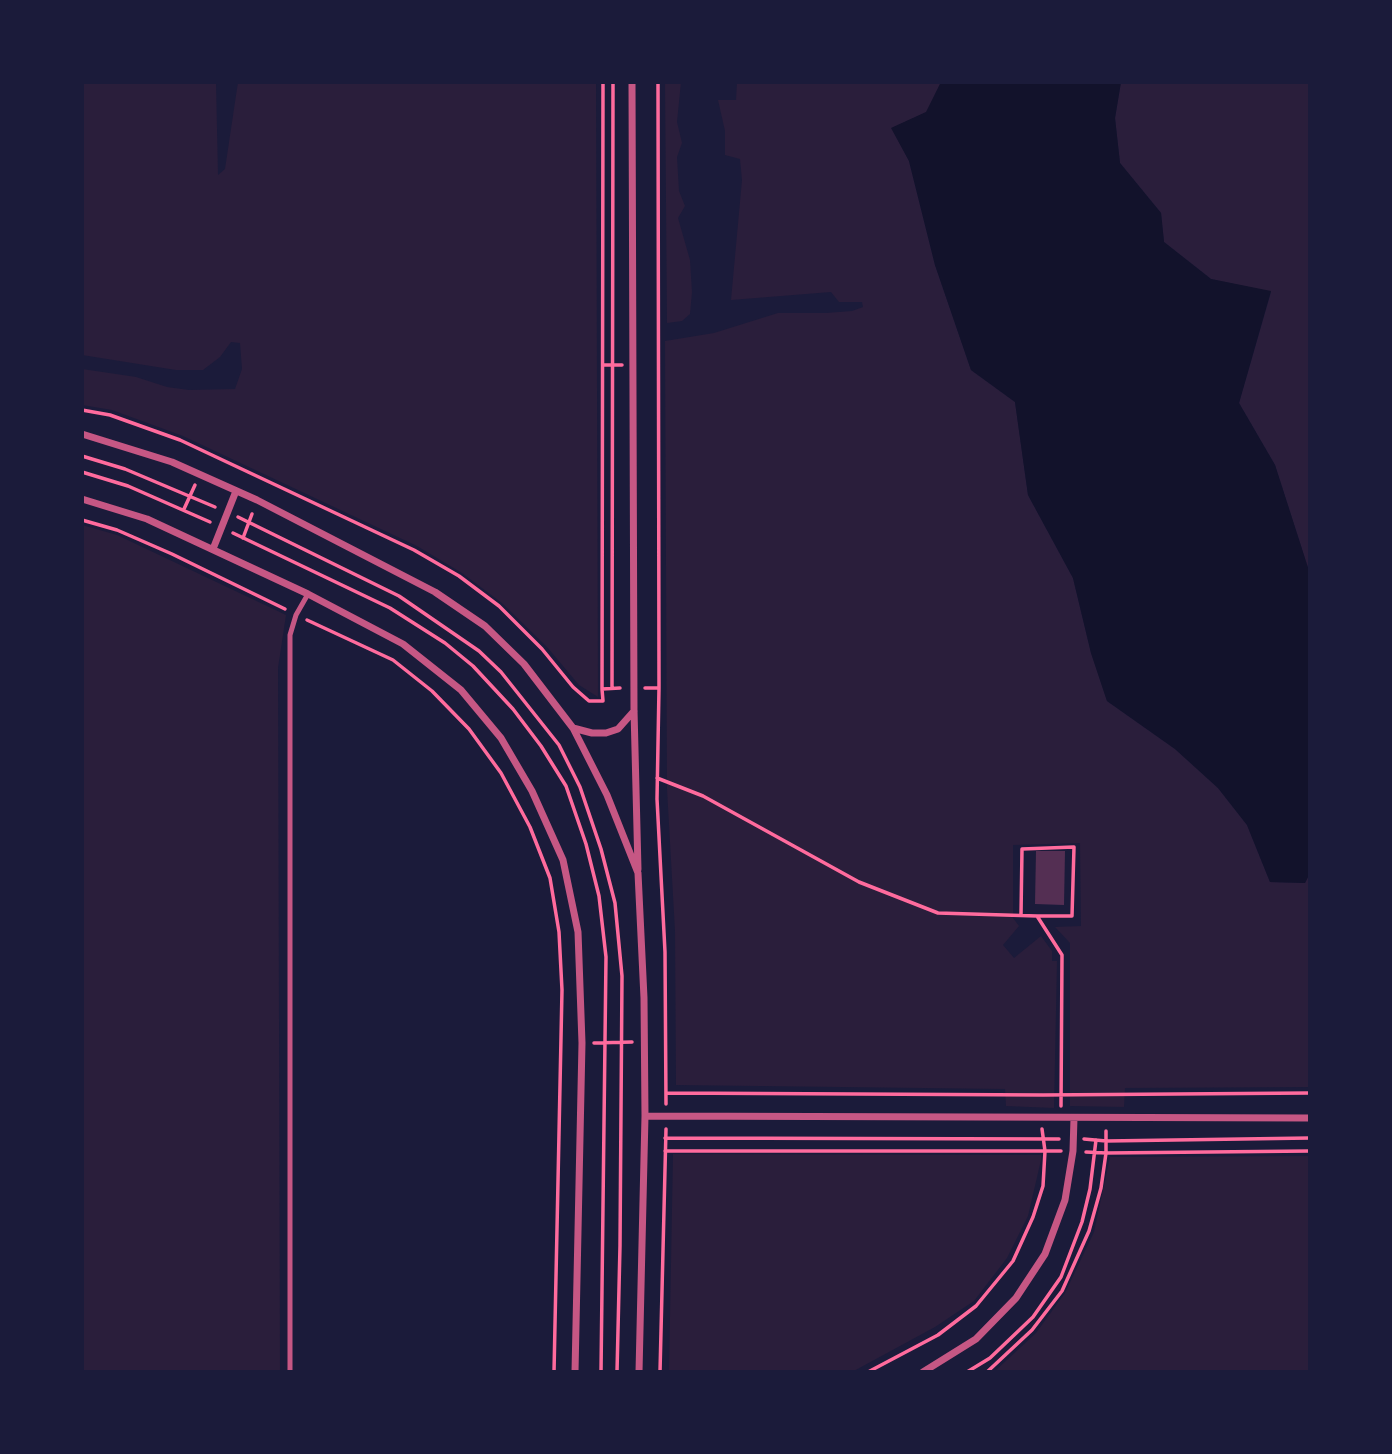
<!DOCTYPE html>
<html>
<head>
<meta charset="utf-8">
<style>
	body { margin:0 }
	#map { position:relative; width:1392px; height:1454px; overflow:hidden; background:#1b1b3a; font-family:"Roboto Condensed",sans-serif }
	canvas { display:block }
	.frame { position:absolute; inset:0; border:84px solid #1b1b3a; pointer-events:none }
</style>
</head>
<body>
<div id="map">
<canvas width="1392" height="1454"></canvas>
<div class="frame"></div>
</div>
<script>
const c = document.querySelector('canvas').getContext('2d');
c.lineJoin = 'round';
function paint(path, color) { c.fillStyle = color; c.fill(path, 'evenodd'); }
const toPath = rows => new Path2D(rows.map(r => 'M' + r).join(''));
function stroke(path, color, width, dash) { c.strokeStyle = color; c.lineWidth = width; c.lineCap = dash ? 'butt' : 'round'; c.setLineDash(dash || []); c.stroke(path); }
const green = toPath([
	[82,82,216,82,218,175,225,169,238,82,596,82,598,697,579,685,547,647,502,603,462,573,417,546,183,436,112,410,82,405,82,369,136,377,167,387,189,390,235,389,242,369,240,343,231,342,220,357,203,370,176,370,82,355],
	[665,82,681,82,677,122,682,143,677,157,679,191,685,206,678,218,690,260,692,292,690,314,682,321,667,323],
	[737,82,941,82,927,112,892,128,909,161,935,265,971,370,1015,402,1028,495,1073,578,1091,653,1107,701,1175,749,1218,788,1247,825,1270,882,1305,883,1310,873,1310,1087,1125,1088,1124,1107,1070,1106,1070,943,1055,927,1081,926,1080,843,1013,845,1013,918,1019,926,1003,945,1014,958,1041,936,1052,951,1052,961,1057,961,1054,1108,1006,1106,1005,1089,676,1085,675,931,667,789,665,341,714,333,778,313,826,313,852,311,863,307,862,302,839,302,831,292,731,300,742,180,740,159,725,155,725,131,718,100,736,100],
	[1121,82,1310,82,1310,574,1275,465,1239,403,1271,292,1211,279,1164,242,1161,213,1120,163,1115,118],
	[82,525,117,535,286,615,278,668,280,1372,82,1372],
	[673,1154,1041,1155,1041,1160,1028,1216,1007,1258,974,1301,935,1327,852,1372,669,1372],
	[1310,1156,1310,1372,994,1372,1036,1333,1065,1293,1094,1232,1110,1157]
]);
const water = toPath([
	[941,82,1121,82,1115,118,1120,163,1161,213,1164,242,1211,279,1271,291,1239,403,1275,465,1310,574,1310,873,1305,883,1270,882,1247,825,1218,788,1175,749,1107,701,1091,653,1073,578,1028,495,1015,402,971,370,935,265,909,161,891,128,926,112]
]);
const building = toPath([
	[1036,851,1065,851,1064,905,1035,904]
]);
const path = toPath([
	[603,82,602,689,620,688],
	[658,82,659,688],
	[603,365,622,365],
	[82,410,110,415,180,440,414,550,459,576,499,606,542,649,573,687,589,701,603,701,602,689],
	[82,456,125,469,215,507],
	[82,472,128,486,210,522],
	[184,509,195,485],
	[238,517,399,596,479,651,501,672,559,745,580,787,601,849,615,903,622,976,620,1246,617,1372],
	[82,520,117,530,172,554,285,609],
	[233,533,390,608,445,643,473,666,513,709,541,746,566,786,586,844,599,896,606,957,601,1372],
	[243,538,252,514],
	[307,620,393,660,432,691,469,729,501,773,530,827,550,878,559,932,562,990,554,1372],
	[612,688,613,82],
	[645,688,659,688,657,799,665,952,666,1104],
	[657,778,703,796,859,882,938,913,1037,916,1072,916,1074,847,1022,849,1021,915],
	[1037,916,1062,955,1061,1106],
	[594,1043,632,1042],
	[666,1093,1043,1095,1310,1093],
	[1042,1129,1045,1151,1061,1151],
	[665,1138,1059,1139],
	[1084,1139,1106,1141,1310,1138],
	[665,1151,1045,1151,1043,1186,1033,1217,1013,1261,976,1306,938,1335,868,1372],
	[1086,1152,1106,1153,1106,1131],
	[660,1372,666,1129],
	[967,1372,990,1358,1033,1317,1061,1277,1082,1222,1090,1189,1096,1140],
	[987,1372,1032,1330,1062,1291,1089,1231,1101,1188,1106,1153,1310,1151]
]);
const service = toPath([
	[290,1372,290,635,296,615,308,594]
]);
const minor = toPath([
	[632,82,634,710,638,869],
	[82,434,172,462,257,500,435,592,485,626,524,664,573,728,607,795,638,873,644,998,645,1116,639,1372],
	[82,499,147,519,308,594,403,644,461,690,501,738,532,791,563,860,578,932,582,1043,575,1372],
	[213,549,236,491],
	[573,728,592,733,606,733,618,729,634,711],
	[645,1116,1310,1118],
	[923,1372,976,1339,1016,1298,1045,1254,1065,1200,1073,1151,1074,1118]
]);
paint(green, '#2a1e3b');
paint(water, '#12122b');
paint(building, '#542f53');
stroke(path, '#ff6b9d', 3.5);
stroke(service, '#c65784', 5);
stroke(minor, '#c65784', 7);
</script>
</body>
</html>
